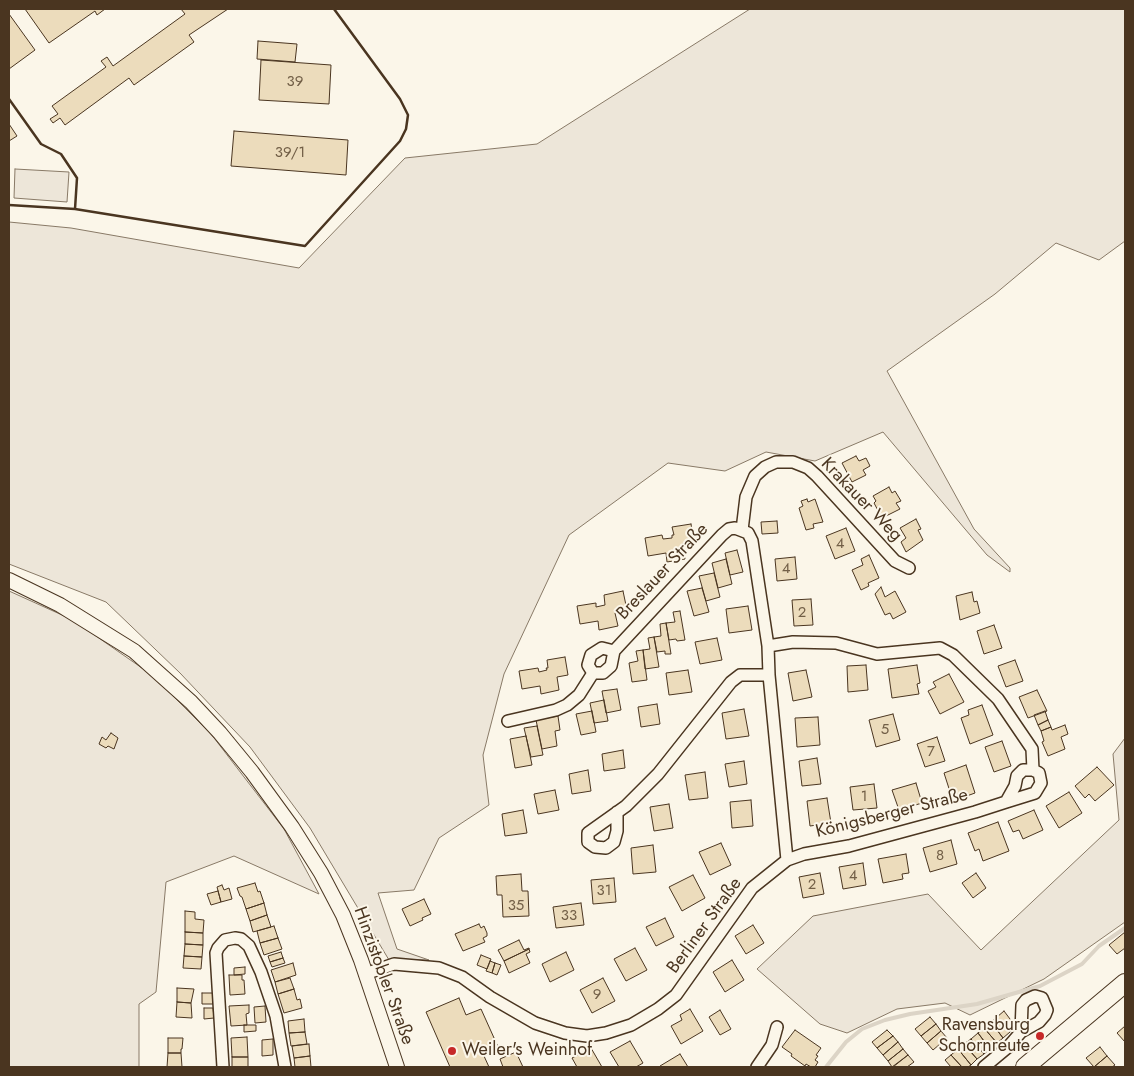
<!DOCTYPE html>
<html>
<head>
<meta charset="utf-8">
<style>
	body { margin:0 }
	#map { position:relative; width:1134px; height:1076px; overflow:hidden; background:#fbf6e9; font-family:Jost,sans-serif }
	canvas { display:block }
	.frame { position:absolute; inset:0; border:10px solid #4a3520; pointer-events:none }
</style>
</head>
<body>
<div id="map">
<canvas width="1134" height="1076"></canvas>
<div class="frame"></div>
</div>
<script>
const c = document.querySelector('canvas').getContext('2d');
c.lineJoin = 'round';
function paint(path, color) { c.fillStyle = color; c.fill(path, 'evenodd'); }
const toPath = rows => new Path2D(rows.map(r => 'M' + r).join(''));
function stroke(path, color, width, dash) { c.strokeStyle = color; c.lineWidth = width; c.lineCap = dash ? 'butt' : 'round'; c.setLineDash(dash || []); c.stroke(path); }
function drawText(font, color, halo, rows, align = 'center') {
  c.font = font + ' Jost,sans-serif'; c.lineWidth = 4; c.setLineDash([]); c.textBaseline = 'middle'; c.strokeStyle = halo; c.fillStyle = color; for (const [text, x, y, turn = 0] of rows) {
    c.save(); c.translate(x, y); c.rotate((+turn || 0) * Math.PI / 180); c.textAlign = isNaN(turn) ? turn : align; if (halo) c.strokeText(text, 0, 0); c.fillText(text, 0, 0); c.restore();
  }
}
const green = toPath([
	[750,9,1125,9,1125,241,1099,260,1056,243,995,294,887,371,974,529,1010,568,1010,572,987,555,883,432,815,461,766,452,725,471,668,463,569,535,504,674,483,755,489,805,439,838,414,890,378,893,397,949,429,960,389,960,310,828,250,747,180,673,106,602,9,564,9,222,71,228,299,268,405,158,537,144,750,9],
	[15,169,69,172,67,202,14,198,15,169],
	[9,591,73,620,152,675,211,734,284,829,319,894,234,856,166,882,156,992,139,1004,139,1067,9,1067,9,591],
	[1125,738,1125,922,1044,979,970,1015,945,1003,897,1009,847,1033,820,1024,757,969,813,916,928,894,981,950,1119,820,1113,754,1125,738]
]);
const stream = toPath([
	[826,1067,846,1042,862,1029,885,1020,910,1014,977,1004,1040,986,1082,964,1099,946,1125,928]
]);
const building = toPath([
	[25,9,105,9,97,15,95,11,49,43,25,9],
	[181,9,228,9,189,35,194,42,134,85,129,78,65,125,60,118,53,123,50,119,58,114,52,106,106,67,101,61,107,57,113,66,185,14,181,9],
	[9,14,35,50,9,69,9,14],
	[258,41,297,44,295,62,257,59,258,41],
	[261,60,331,65,329,104,259,100,261,60],
	[9,124,17,136,9,141,9,124],
	[234,131,348,140,346,175,231,166,234,131],
	[856,456,859,461,866,458,870,466,863,470,866,475,852,482,842,463,856,456],
	[889,487,892,493,895,491,901,501,896,503,900,509,882,518,874,503,876,501,873,496,889,487],
	[807,499,808,502,815,499,823,522,813,524,814,528,806,530,799,508,803,506,801,501,807,499],
	[916,519,921,529,918,530,923,540,906,552,901,542,906,538,900,528,916,519],
	[777,521,778,533,762,534,761,522,777,521],
	[691,524,694,542,682,544,685,559,667,562,666,553,648,556,645,538,662,535,663,539,672,538,672,535,674,535,672,527,691,524],
	[846,528,855,551,835,559,826,536,846,528],
	[737,550,743,572,730,575,725,553,737,550],
	[869,555,879,578,868,583,869,586,861,590,852,570,863,565,861,559,869,555],
	[795,557,797,579,777,581,775,559,795,557],
	[726,559,732,584,718,588,712,563,726,559],
	[714,573,720,597,706,601,699,576,714,573],
	[881,587,885,597,895,591,906,612,893,619,890,613,885,615,875,594,881,587],
	[702,588,709,612,694,616,687,591,702,588],
	[623,591,627,610,615,613,618,626,599,630,598,621,580,624,577,606,596,603,596,607,605,605,604,595,623,591],
	[972,592,974,602,977,601,980,613,960,620,956,596,972,592],
	[811,599,813,625,794,626,792,600,811,599],
	[748,606,752,630,729,633,726,609,748,606],
	[680,611,685,640,677,641,676,639,669,640,666,623,675,622,673,612,680,611],
	[666,623,671,654,665,654,665,651,657,652,654,637,661,636,660,624,666,623],
	[994,625,1002,648,984,654,977,631,994,625],
	[654,637,659,667,645,669,643,650,650,649,648,638,654,637],
	[717,638,722,660,700,664,695,642,717,638],
	[643,650,647,680,632,682,629,663,638,661,636,651,643,650],
	[565,657,568,675,557,677,559,690,541,694,540,686,522,689,519,671,538,668,539,672,547,670,546,668,548,668,547,660,565,657],
	[1015,660,1023,681,1006,687,998,666,1015,660],
	[866,665,868,690,848,692,847,666,866,665],
	[917,665,920,683,917,684,919,694,892,698,888,669,917,665],
	[688,670,692,692,669,695,666,673,688,670],
	[806,670,812,697,793,701,788,673,806,670],
	[949,674,964,702,940,714,928,691,936,687,933,682,949,674],
	[617,689,621,710,606,713,602,691,617,689],
	[1037,690,1047,711,1028,718,1019,697,1037,690],
	[604,700,608,721,594,723,590,703,604,700],
	[657,704,660,724,641,727,638,707,657,704],
	[982,705,993,735,970,744,961,718,969,715,968,710,982,705],
	[744,709,749,736,726,739,722,713,744,709],
	[592,711,596,732,581,735,576,714,592,711],
	[1045,711,1048,720,1038,725,1034,715,1045,711],
	[893,714,900,740,876,747,869,720,893,714],
	[558,716,560,730,555,731,557,746,542,749,536,720,558,716],
	[818,717,820,745,797,747,795,718,818,717],
	[1048,720,1051,727,1041,731,1038,725,1048,720],
	[1065,725,1068,734,1061,737,1065,749,1048,756,1042,742,1044,741,1041,731,1051,727,1052,730,1065,725],
	[537,726,543,755,531,757,524,728,537,726],
	[111,733,118,738,114,749,108,746,106,748,99,744,102,737,106,740,111,733],
	[526,736,532,765,515,768,510,739,526,736],
	[937,737,945,761,925,767,917,744,937,737],
	[1002,741,1011,766,994,772,985,747,1002,741],
	[623,750,625,768,604,771,602,754,623,750],
	[817,758,821,784,802,786,799,761,817,758],
	[744,761,747,784,729,787,725,764,744,761],
	[966,765,975,793,953,801,944,773,966,765],
	[1097,767,1114,785,1095,801,1089,794,1085,798,1075,786,1097,767],
	[588,770,591,791,572,794,569,774,588,770],
	[705,772,708,798,689,800,685,775,705,772],
	[916,783,922,803,899,810,892,790,916,783],
	[874,784,877,808,853,810,850,787,874,784],
	[555,790,559,810,538,814,534,794,555,790],
	[1069,792,1082,813,1059,828,1046,806,1069,792],
	[827,798,831,823,810,826,807,801,827,798],
	[751,800,753,826,732,828,730,802,751,800],
	[669,804,673,828,654,831,650,807,669,804],
	[523,810,527,833,505,836,502,814,523,810],
	[1034,810,1043,830,1023,839,1019,830,1013,832,1008,821,1034,810],
	[998,822,1009,851,983,861,979,849,975,851,968,833,998,822],
	[951,840,957,864,930,872,923,848,951,840],
	[721,843,731,865,710,875,699,852,721,843],
	[653,845,656,872,633,874,631,848,653,845],
	[906,854,909,873,902,874,903,879,883,883,878,859,906,854],
	[863,863,866,885,843,889,839,867,863,863],
	[820,873,824,894,803,898,799,877,820,873],
	[976,873,986,888,973,898,962,883,976,873],
	[521,874,522,891,528,891,529,916,503,917,502,895,497,895,496,876,521,874],
	[693,875,705,898,682,911,669,887,693,875],
	[614,878,616,902,593,904,591,880,614,878],
	[255,883,258,892,260,891,264,903,246,909,242,897,240,896,237,888,255,883],
	[222,885,224,890,229,888,232,899,221,902,217,887,222,885],
	[218,891,221,902,211,905,207,894,218,891],
	[424,899,431,914,422,918,423,920,410,926,402,909,424,899],
	[264,903,267,915,250,921,246,909,264,903],
	[581,903,584,925,556,928,553,907,581,903],
	[185,911,195,912,195,919,204,920,203,933,185,932,185,911],
	[267,915,271,927,253,932,250,921,267,915],
	[665,918,674,937,656,946,646,927,665,918],
	[479,924,481,928,484,926,487,933,487,936,483,938,485,942,463,951,455,934,479,924],
	[753,925,764,943,746,954,735,936,753,925],
	[274,926,278,938,260,943,257,931,274,926],
	[185,932,203,933,203,945,185,944,185,932],
	[1125,932,1125,948,1117,954,1109,945,1125,932],
	[278,938,282,949,264,955,260,943,278,938],
	[519,940,524,950,529,948,529,949,504,961,498,950,519,940],
	[185,944,203,945,202,957,184,956,185,944],
	[635,948,647,970,626,981,614,959,635,948],
	[529,949,530,952,526,954,530,963,509,973,504,961,529,949],
	[281,952,283,958,270,962,268,956,281,952],
	[566,952,574,970,550,982,542,964,566,952],
	[481,955,491,959,487,969,477,965,481,955],
	[184,956,202,957,201,969,183,968,184,956],
	[283,958,285,963,272,967,270,962,283,958],
	[732,960,744,980,725,992,713,972,732,960],
	[490,961,495,963,492,973,486,971,490,961],
	[293,963,296,975,275,982,271,970,293,963],
	[495,963,501,965,497,975,492,973,495,963],
	[245,967,245,974,234,975,234,968,245,967],
	[229,975,242,975,242,980,244,980,245,994,230,995,229,975],
	[290,978,294,989,278,994,275,982,290,978],
	[603,978,615,1001,592,1013,580,990,603,978],
	[177,988,194,989,191,1003,177,1002,177,988],
	[294,989,297,1000,300,999,302,1008,284,1013,278,994,294,989],
	[202,993,213,993,213,1004,202,1004,202,993],
	[459,998,466,1015,481,1009,499,1049,484,1056,489,1067,450,1067,426,1012,459,998],
	[177,1002,191,1003,192,1018,176,1017,177,1002],
	[249,1005,249,1013,246,1014,247,1025,231,1026,229,1006,249,1005],
	[265,1006,266,1022,255,1023,254,1007,265,1006],
	[204,1008,213,1008,214,1018,204,1019,204,1008],
	[690,1009,703,1031,681,1044,671,1026,682,1020,680,1015,690,1009],
	[720,1010,731,1029,720,1035,709,1017,720,1010],
	[1004,1011,1016,1027,1010,1032,997,1017,1004,1011],
	[930,1017,936,1024,921,1036,915,1029,930,1017],
	[997,1017,1010,1032,1003,1038,991,1022,997,1017],
	[304,1019,305,1032,289,1033,288,1021,304,1019],
	[991,1022,1003,1038,997,1043,984,1028,991,1022],
	[936,1024,941,1031,927,1043,921,1036,936,1024],
	[244,1025,256,1025,256,1031,244,1032,244,1025],
	[1125,1026,1125,1042,1117,1033,1125,1026],
	[984,1028,997,1043,990,1049,978,1033,984,1028],
	[795,1030,821,1048,816,1055,818,1056,815,1060,818,1062,815,1067,811,1067,806,1064,805,1066,791,1056,792,1054,782,1047,795,1030],
	[887,1030,893,1036,877,1048,872,1042,887,1030],
	[941,1031,947,1038,933,1050,927,1043,941,1031],
	[305,1032,307,1044,291,1046,289,1033,305,1032],
	[978,1033,990,1049,984,1054,971,1039,978,1033],
	[893,1036,898,1042,883,1055,877,1048,893,1036],
	[247,1037,248,1057,232,1057,231,1038,247,1037],
	[168,1038,183,1038,182,1049,181,1049,181,1053,168,1053,168,1038],
	[273,1039,273,1055,262,1056,262,1040,273,1039],
	[971,1039,984,1054,977,1059,964,1044,971,1039],
	[630,1041,643,1063,636,1067,619,1067,610,1052,630,1041],
	[898,1042,903,1049,888,1061,883,1055,898,1042],
	[309,1044,310,1056,294,1058,292,1046,309,1044],
	[964,1044,977,1059,971,1065,958,1049,964,1044],
	[1100,1047,1107,1056,1094,1067,1086,1058,1100,1047],
	[591,1048,602,1067,577,1067,572,1058,591,1048],
	[903,1049,908,1055,892,1067,888,1061,903,1049],
	[958,1049,971,1065,968,1067,962,1067,951,1055,958,1049],
	[516,1052,523,1067,503,1067,500,1059,516,1052],
	[168,1053,181,1053,182,1067,167,1067,168,1053],
	[680,1054,688,1067,661,1067,660,1066,680,1054],
	[908,1055,914,1062,907,1067,893,1067,908,1055],
	[951,1055,962,1067,951,1067,945,1060,951,1055],
	[310,1056,311,1067,295,1067,294,1058,310,1056],
	[1107,1056,1115,1065,1112,1067,1094,1067,1107,1056],
	[232,1057,248,1057,248,1067,232,1067,232,1057]
]);
const minor = toPath([
	[742,530,746,497,755,476,765,467,776,462,793,462,808,468,817,476,895,561,909,568],
	[768,646,793,642,836,643,877,654,940,648,953,655,998,699,1032,749,1033,770],
	[593,673,603,673,611,666,614,651],
	[508,721,556,710,567,705,579,695,593,673,588,665,591,655,602,648,614,651,722,535,729,529,735,528,748,533,752,541,768,646,769,675],
	[787,860,804,854,849,846,975,812,1006,802,1035,793,1041,783,1039,773,1033,770,1023,770,1017,776,1015,786,1006,802],
	[365,974,394,964,439,968,462,977,490,997,535,1023,565,1033,587,1036,606,1033,631,1025,658,1009,676,995,752,888,787,860,769,675,740,675,731,682,658,774,626,806,588,833,588,842,595,847,606,848,614,842,617,831,617,812],
	[223,1067,216,953,218,948,225,940,235,938,241,939,249,946,261,972,276,1016,285,1067],
	[757,1067,772,1045,777,1027],
	[984,1067,1008,1047,1021,1032,1039,1022,1045,1015,1047,1010,1042,998,1035,996,1026,1000,1022,1005,1021,1032]
]);
const tertiary = toPath([
	[9,580,60,605,134,651,191,702,220,733,252,772,292,827,321,873,343,915,361,960,397,1067]
]);
const primary = toPath([
	[1025,1067,1125,983]
]);
const wall = toPath([
	[9,99,41,144,61,154,77,178,75,209],
	[9,205,75,209,305,246,400,141,406,129,408,115,400,99,334,9]
]);
const markers = [
	[1040,1036,5,"#c62828"],
	[452,1051,5,"#c62828"]
];
const numberNames = [
	["39",295,82],
	["39/1",290,153],
	["4",840,544],
	["4",786,569],
	["2",802,613],
	["5",885,730],
	["7",931,752],
	["1",864,797],
	["8",940,856],
	["4",853,876],
	["2",812,885],
	["31",604,891],
	["35",516,906],
	["33",569,916],
	["9",597,995]
];
const streetNames = [
	["Krakauer Weg",861,500,46],
	["Breslauer Straße",663,572,-47],
	["Königsberger Straße",892,814,-14],
	["Berliner Straße",705,926,-54],
	["Hinzistobler Straße",383,976,70]
];
const poiNames = [
	["Ravensburg",1030,1026],
	["Schornreute",1030,1047],
	["Weiler's Weinhof",462,1051,"left"]
];
paint(green, '#ede6d9');
stroke(green, '#887966', 1);
stroke(stream, '#dcd4c6', 4);
paint(building, '#ecdcbc');
stroke(building, '#4a3520', 1);
stroke(minor, '#4a3520', 14);
stroke(tertiary, '#4a3520', 16);
stroke(primary, '#4a3520', 20);
stroke(minor, '#fbf6e9', 11);
stroke(tertiary, '#fbf6e9', 14);
stroke(primary, '#fbf6e9', 18);
stroke(wall, '#4a3520', 2.5);
for (const [x, y, r, color] of markers) { const dot = new Path2D(); dot.arc(x, y, r, 0, 2 * Math.PI); c.fillStyle = color; c.fill(dot); stroke(dot, '#fbf6e9', 2); }
drawText('15px', '#725f47', null, numberNames);
drawText('18px', '#4a3520', '#fbf6e9', streetNames);
drawText('18px', '#4a3520', '#fbf6e9', poiNames, 'right');
</script>
</body>
</html>
